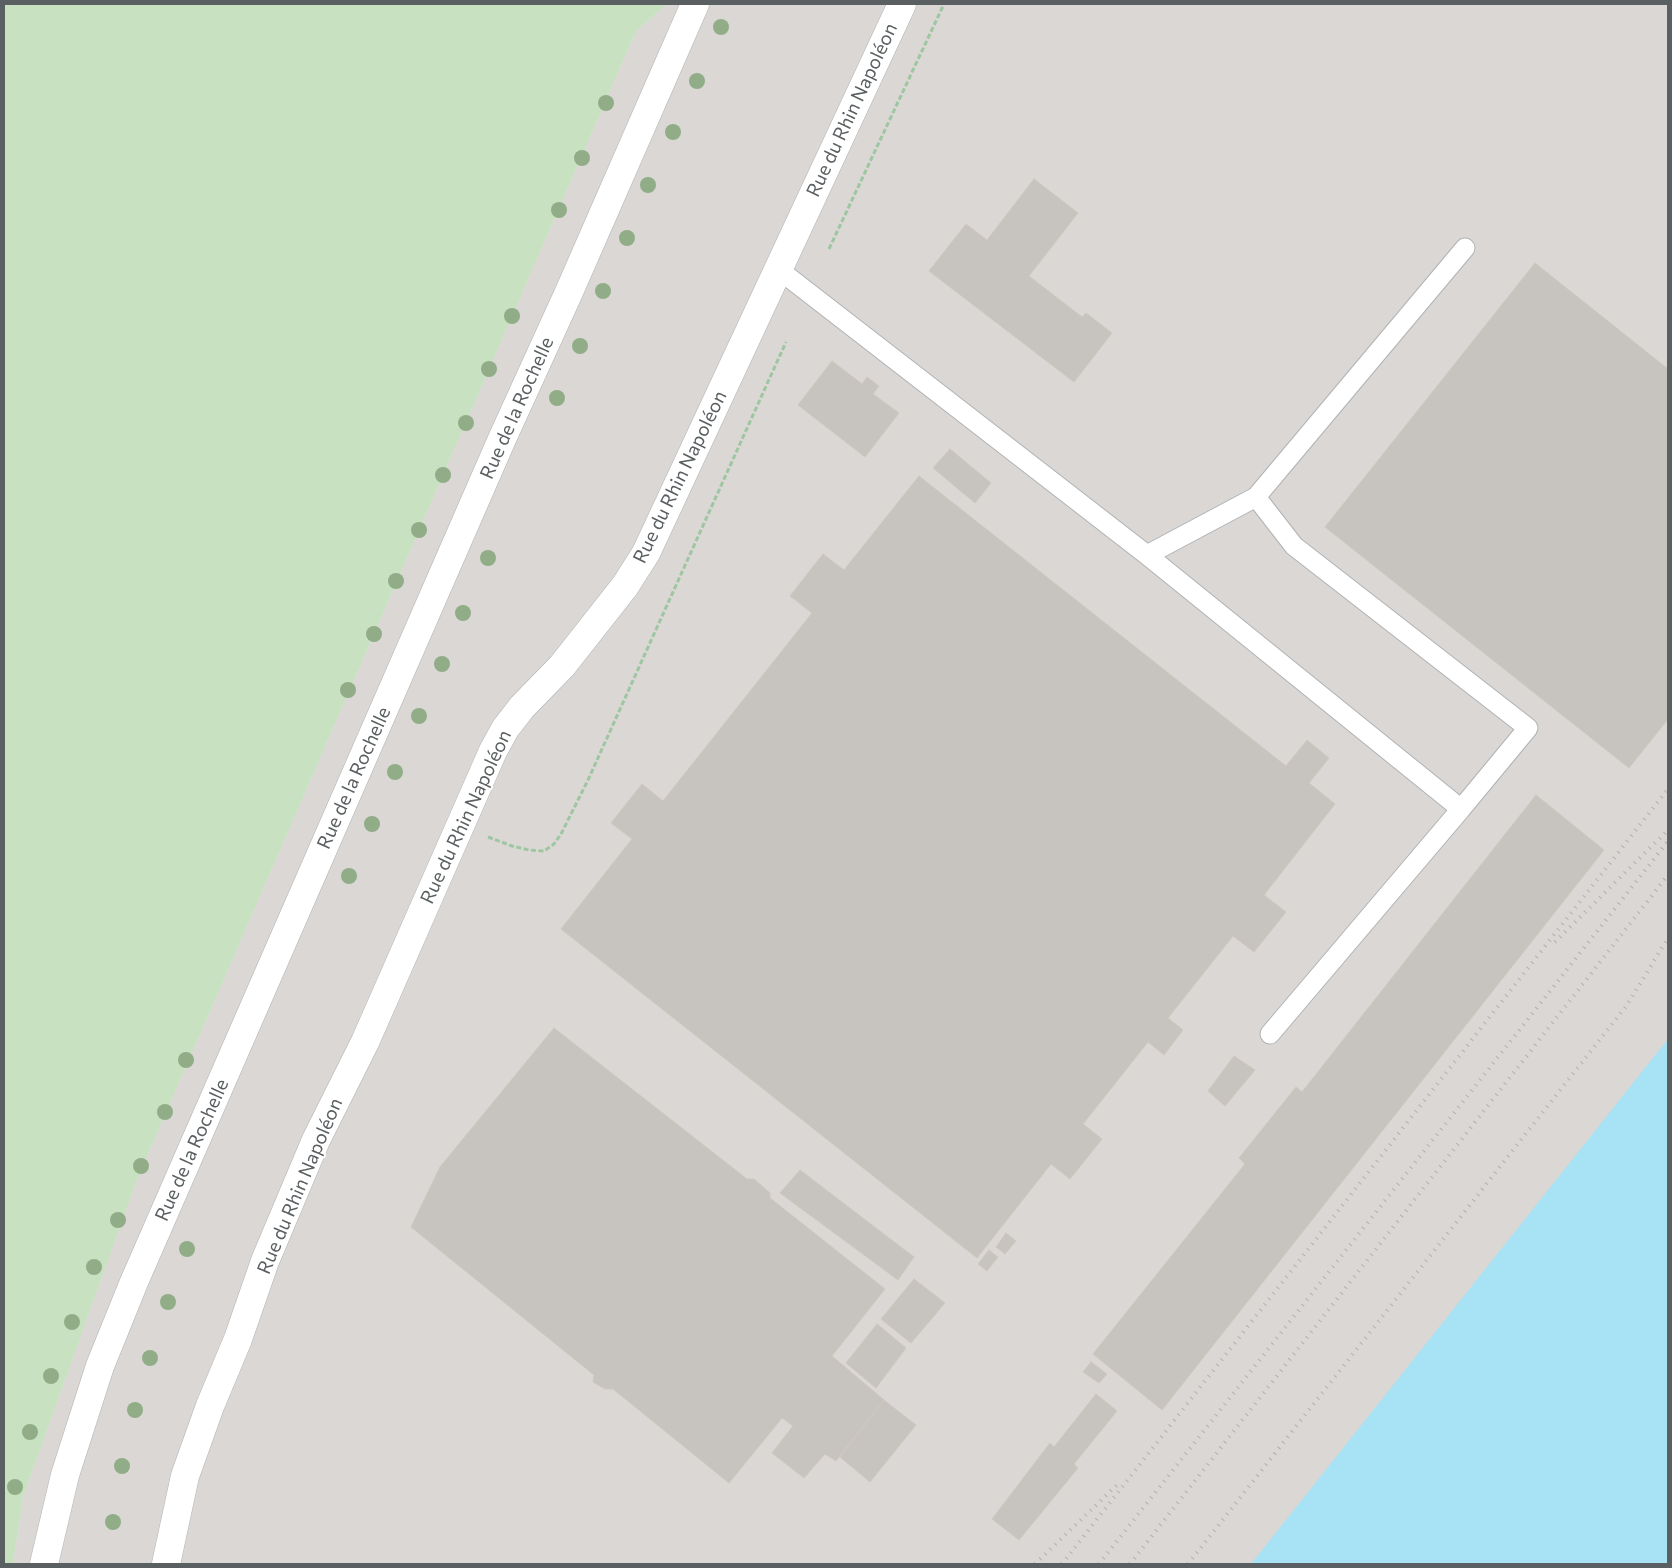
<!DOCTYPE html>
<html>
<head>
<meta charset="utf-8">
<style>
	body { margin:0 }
	#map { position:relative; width:1672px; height:1568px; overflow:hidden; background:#ebe8e2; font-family:Commissioner,sans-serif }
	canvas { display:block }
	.frame { position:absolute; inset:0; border:5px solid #5a5f61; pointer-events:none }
</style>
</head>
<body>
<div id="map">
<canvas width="1672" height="1568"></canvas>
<div class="frame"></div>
</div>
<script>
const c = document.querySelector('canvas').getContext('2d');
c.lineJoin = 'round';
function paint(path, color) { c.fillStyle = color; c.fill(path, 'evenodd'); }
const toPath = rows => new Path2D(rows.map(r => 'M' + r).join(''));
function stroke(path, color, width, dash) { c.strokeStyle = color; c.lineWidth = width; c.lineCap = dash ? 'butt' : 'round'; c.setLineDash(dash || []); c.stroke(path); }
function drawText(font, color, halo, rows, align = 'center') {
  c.font = font + ' Commissioner,sans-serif'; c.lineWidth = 4; c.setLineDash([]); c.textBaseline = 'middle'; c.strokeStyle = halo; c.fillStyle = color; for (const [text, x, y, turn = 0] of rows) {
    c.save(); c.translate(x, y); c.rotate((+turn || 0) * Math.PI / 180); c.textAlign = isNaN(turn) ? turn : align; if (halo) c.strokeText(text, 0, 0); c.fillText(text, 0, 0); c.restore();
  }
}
const industrial = toPath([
	[667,4,1668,4,1668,1564,13,1564,23,1497,138,1177,636,31]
]);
const green = toPath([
	[4,4,667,4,636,31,138,1177,23,1497,13,1564,4,1564]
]);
const water = toPath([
	[1668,1039,1668,1564,1251,1564]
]);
const building = toPath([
	[1034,179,1078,213,1029,276,1082,317,1086,313,1112,333,1074,382,929,271,966,224,987,240,1034,179],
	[1535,263,1668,369,1668,719,1629,768,1325,527,1535,263],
	[832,361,862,384,867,377,879,386,873,394,899,413,865,457,798,405,832,361],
	[950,449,991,483,975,503,933,468,950,449],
	[919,476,1286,766,1307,740,1329,758,1309,783,1335,804,1264,895,1286,912,1254,952,1233,936,1168,1018,1183,1030,1164,1055,1148,1042,1083,1124,1102,1139,1070,1179,1051,1164,977,1258,561,929,632,839,611,823,642,784,663,801,812,613,790,596,823,554,844,570,919,476],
	[1536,795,1604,850,1162,1410,1093,1354,1245,1164,1239,1158,1296,1087,1302,1092,1536,795],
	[554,1028,747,1179,754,1179,770,1193,770,1198,885,1289,832,1356,884,1400,836,1461,825,1454,804,1478,772,1453,793,1426,782,1418,729,1483,613,1389,605,1389,593,1382,594,1375,411,1227,440,1167,554,1028],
	[1234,1056,1255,1070,1225,1106,1208,1091,1234,1056],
	[800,1170,914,1257,898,1280,780,1193,800,1170],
	[1006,1233,1016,1241,1005,1254,996,1247,1006,1233],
	[989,1250,998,1257,987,1271,978,1264,989,1250],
	[914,1279,945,1303,911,1343,881,1319,914,1279],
	[877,1324,906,1348,876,1388,846,1363,877,1324],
	[1091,1362,1107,1374,1099,1383,1083,1372,1091,1362],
	[1096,1394,1117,1411,1074,1464,1078,1468,1019,1540,992,1519,1050,1443,1054,1447,1096,1394],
	[884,1400,916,1425,870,1482,840,1457,884,1400]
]);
const path = toPath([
	[829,249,944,4],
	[488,837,512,846,529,850,544,851,554,844,561,834,588,780,786,342]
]);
const lane = toPath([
	[778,269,1147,555,1461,809,1270,1034],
	[1256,497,1294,546,1528,728,1461,809],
	[1147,555,1256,497,1465,248]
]);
const street = toPath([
	[166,1564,185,1476,210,1406,238,1339,265,1261,316,1140,365,1042,493,751,505,729,522,707,562,666,625,586,646,553,902,4]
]);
const secondary = toPath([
	[44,1564,65,1475,100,1366,134,1282,502,439,569,292,695,4]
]);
const rail = toPath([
	[1555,942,1668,830],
	[1035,1564,1119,1483],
	[1062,1564,1668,789],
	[1099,1564,1668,841],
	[1130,1564,1668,875],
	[1188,1564,1627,1005,1668,938]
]);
const trees = [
	[721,27],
	[697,81],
	[606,103],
	[673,132],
	[582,158],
	[648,185],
	[559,210],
	[627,238],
	[603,291],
	[512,316],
	[580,346],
	[489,369],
	[557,398],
	[466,423],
	[443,475],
	[419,530],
	[488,558],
	[396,581],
	[463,613],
	[374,634],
	[442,664],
	[348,690],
	[419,716],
	[395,772],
	[372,824],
	[349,876],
	[186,1060],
	[165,1112],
	[141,1166],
	[118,1220],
	[187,1249],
	[94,1267],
	[168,1302],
	[72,1322],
	[150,1358],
	[51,1376],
	[135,1410],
	[30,1432],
	[122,1466],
	[15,1487],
	[113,1522]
];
const streetNames = [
	["Rue du Rhin Napoléon",852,110,-65],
	["Rue de la Rochelle",517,408,-66],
	["Rue du Rhin Napoléon",680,477,-64],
	["Rue de la Rochelle",354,778,-66],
	["Rue du Rhin Napoléon",466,817,-65],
	["Rue de la Rochelle",192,1150,-66],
	["Rue du Rhin Napoléon",300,1186,-67]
];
paint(industrial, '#dad7d4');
paint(green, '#c7e1c1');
paint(water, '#a8e2f5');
paint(building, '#c7c3be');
stroke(building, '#cfc8c1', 1);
stroke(lane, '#afb3b6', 21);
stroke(street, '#afb3b6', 29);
stroke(secondary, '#afb3b6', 29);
stroke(path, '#9ec6a2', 3, [5, 2.5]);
stroke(lane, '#fff', 19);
stroke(street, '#fff', 28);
stroke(secondary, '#fff', 28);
stroke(rail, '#b0b1b1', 4, [1, 6]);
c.fillStyle = '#90ad87';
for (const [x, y] of trees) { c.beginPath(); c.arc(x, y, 8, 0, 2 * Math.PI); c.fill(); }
drawText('19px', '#5a5f61', '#fff', streetNames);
</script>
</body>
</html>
